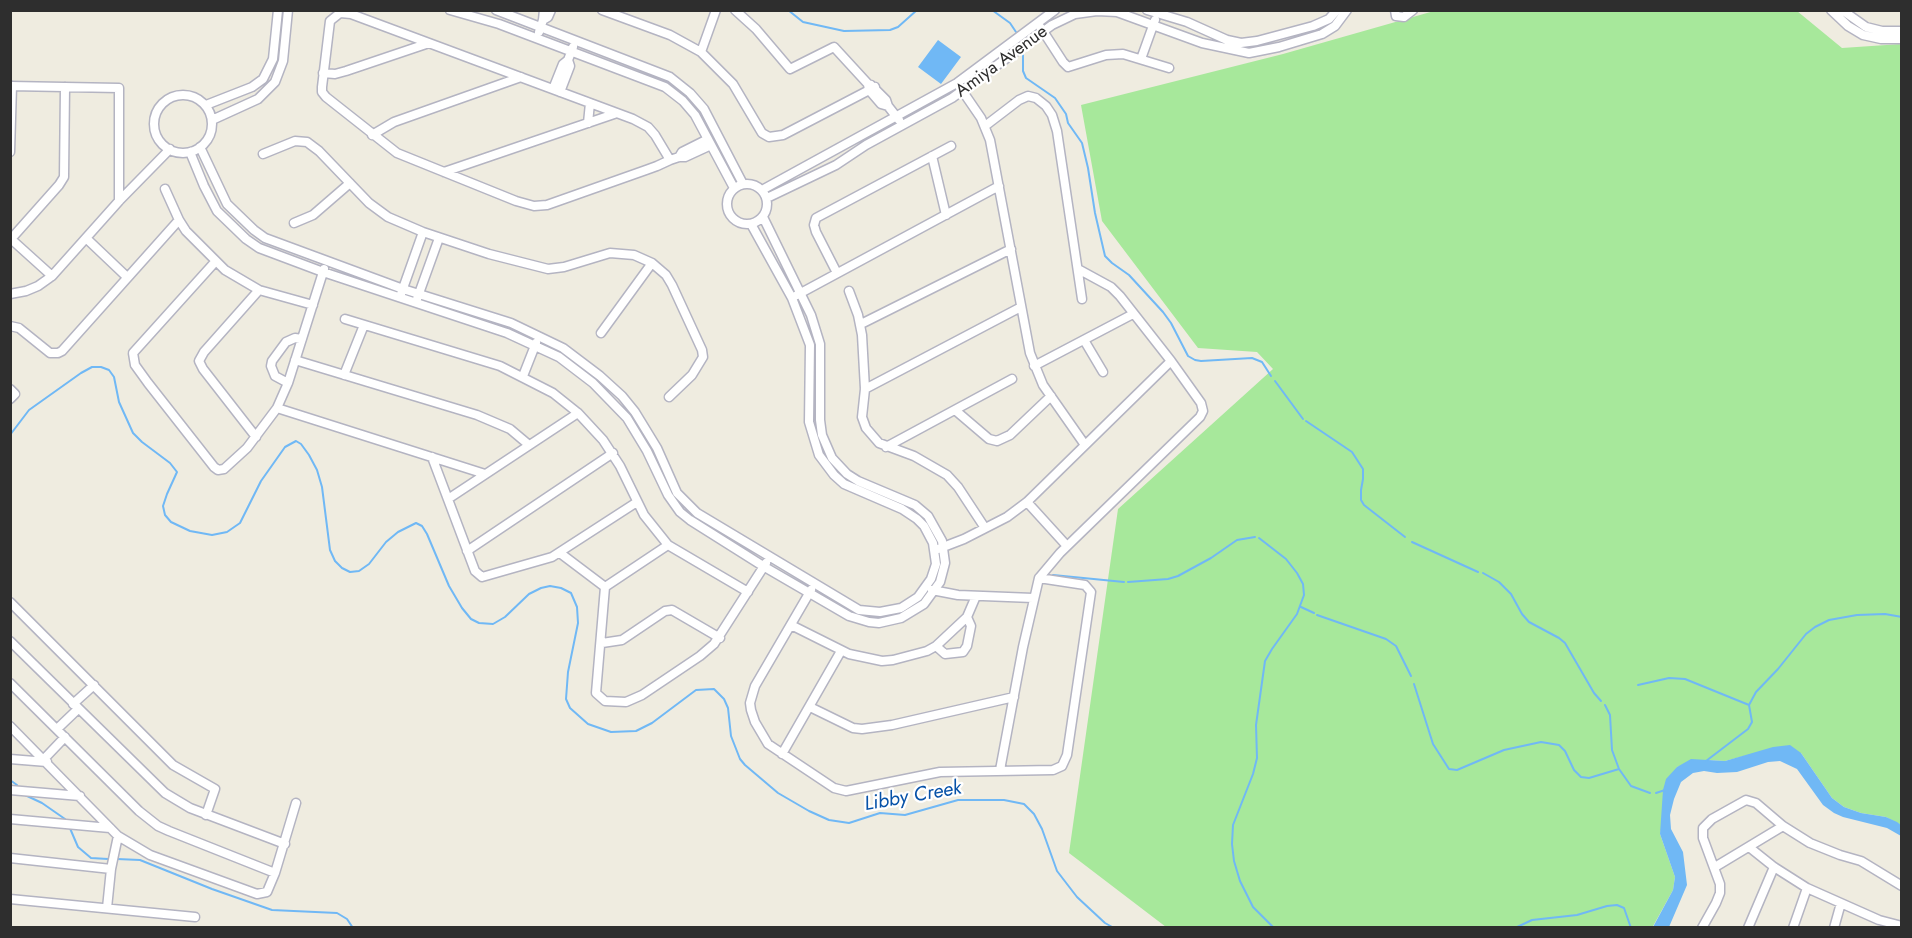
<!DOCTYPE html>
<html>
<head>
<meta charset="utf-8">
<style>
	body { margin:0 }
	#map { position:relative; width:1912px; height:938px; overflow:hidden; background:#efece0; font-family:Jost,sans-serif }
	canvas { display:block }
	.frame { position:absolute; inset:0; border:12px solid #2e2e2e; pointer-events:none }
</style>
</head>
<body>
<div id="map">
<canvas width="1912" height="938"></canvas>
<div class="frame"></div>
</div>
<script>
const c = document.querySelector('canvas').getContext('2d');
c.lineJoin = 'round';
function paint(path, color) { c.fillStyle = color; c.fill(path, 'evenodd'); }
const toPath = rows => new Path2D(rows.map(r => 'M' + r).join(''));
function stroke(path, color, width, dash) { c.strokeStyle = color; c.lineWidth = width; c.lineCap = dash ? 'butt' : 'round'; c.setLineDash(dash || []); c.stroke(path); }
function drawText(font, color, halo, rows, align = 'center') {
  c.font = font + ' Jost,sans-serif'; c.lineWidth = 4.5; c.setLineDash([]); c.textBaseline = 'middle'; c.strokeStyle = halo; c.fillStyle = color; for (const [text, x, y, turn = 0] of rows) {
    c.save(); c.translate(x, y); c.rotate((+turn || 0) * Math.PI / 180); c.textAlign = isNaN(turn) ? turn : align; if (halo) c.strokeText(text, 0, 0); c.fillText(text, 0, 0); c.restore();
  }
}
const green = toPath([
	[1434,11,1797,11,1842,48,1901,44,1901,825,1886,817,1861,813,1844,807,1832,798,1801,753,1748,755,1725,761,1707,760,1677,767,1660,834,1675,877,1673,890,1652,928,1166,927,1069,853,1118,509,1273,369,1257,352,1198,348,1102,221,1081,105,1283,54]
]);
const water = toPath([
	[938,40,961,57,941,84,918,67],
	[1790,745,1801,753,1832,798,1844,807,1861,813,1886,817,1897,822,1901,825,1901,836,1887,828,1843,817,1834,813,1823,805,1797,769,1780,761,1768,762,1737,772,1717,773,1704,771,1693,773,1681,782,1674,799,1670,815,1671,829,1683,852,1687,885,1669,927,1653,927,1673,890,1675,877,1660,834,1663,790,1666,779,1677,767,1691,759,1725,761,1773,747]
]);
const stream = toPath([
	[788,10,803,22,844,31,890,30,898,27,917,10],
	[992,10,1010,23,1016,32],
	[1023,55,1023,71,1026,78,1055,98,1066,114,1068,123,1082,143,1088,168,1095,213,1105,256,1112,263,1129,275,1163,312,1171,323,1188,356,1195,360,1201,361,1252,358,1262,362,1271,376],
	[1275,381,1303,419],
	[1306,421,1352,452,1363,469,1363,479,1361,490,1361,500,1364,505,1405,537],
	[10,435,29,410,81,373,92,367,101,367,109,370,114,377,119,402,133,433,142,442,170,463,177,472,167,494,163,506,165,515,171,522,190,531,212,535,227,532,240,523,261,481,285,447,296,441,301,444,309,455,317,470,322,487,330,550,335,561,342,568,350,572,359,571,369,564,386,542,398,532,416,523,422,526,427,534,449,586,462,608,471,619,479,623,493,624,505,617,529,594,541,588,550,586,561,588,571,593,577,607,578,623,568,672,566,699,570,708,588,724,611,732,636,731,652,723,696,690,714,689,724,699,728,708,731,736,740,759,745,765,778,793,809,811,829,820,849,823,880,813,905,815,958,800,1004,800,1024,804,1034,814,1042,829,1057,871,1077,897,1105,923,1114,928],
	[1259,538,1286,559,1297,573,1303,584,1304,595,1297,614,1272,649,1265,661,1256,725,1257,758,1253,774,1233,825,1232,844,1234,861,1240,881,1253,907,1274,928],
	[1412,542,1478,572],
	[1483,573,1499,582,1511,594,1522,614,1529,622,1559,638,1565,643,1594,693,1601,701],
	[1053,575,1124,582],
	[1128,582,1168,579,1178,576,1211,558,1237,540,1255,537],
	[1301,607,1314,613],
	[1317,615,1386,639,1396,646,1411,676],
	[1414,684,1433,744,1449,769,1457,770,1504,750,1541,742,1559,745,1565,751,1574,770,1581,777,1589,778,1619,769],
	[1638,685,1669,678,1685,679,1749,705],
	[1605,705,1610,715,1612,750,1619,769,1631,786,1650,793],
	[1706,761,1748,729,1752,722,1749,705,1756,692,1778,669,1806,634,1815,627,1829,620,1857,615,1885,614,1902,617],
	[10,780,17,785],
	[1656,793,1665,790],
	[25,795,42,803,65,819],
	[69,826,78,847,91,858,108,859],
	[117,859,140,860,212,889,272,910,337,913,347,919,353,928],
	[1515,928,1532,920,1577,915,1607,906,1617,905,1624,908,1631,928]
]);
const minor = toPath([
	[450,10,499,24,665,87,683,101,695,115,734,188],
	[496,10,670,77,690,93,704,109,743,184],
	[602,10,670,35,701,52,733,84,762,133,769,137,783,135,875,87],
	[735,10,756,29,790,69,834,47,868,84,869,90,881,104,888,106,899,120],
	[1147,10,1187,22,1227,40,1241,43,1257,41,1313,26,1329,19,1337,10],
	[1395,10,1396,16,1404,17,1413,10],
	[1831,10,1848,26,1863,35,1881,39,1902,39],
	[1842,10,1866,27,1882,31,1902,31],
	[543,20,548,17,551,10],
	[1041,28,1063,62,1068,67,1106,55,1123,54,1169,68],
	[539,32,543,20,544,10],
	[701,52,716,10],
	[1141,59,1155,20],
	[323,73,335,74,346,71,429,43],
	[957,83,981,118,990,140,1030,353,1043,385,1085,445],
	[871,85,886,100,888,106],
	[10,86,119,88,119,201],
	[553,89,563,64,568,60,573,47],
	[560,92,570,66,568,60],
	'154 124a29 29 0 1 1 58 0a29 29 0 1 1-58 0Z',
	[206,105,252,87,263,79,273,59,278,10],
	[212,120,258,99,275,82,283,61,288,10],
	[588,123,590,103],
	[985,126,1019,100,1028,96,1036,98,1046,106,1052,115,1057,131,1082,299],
	[372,135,394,122,521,77],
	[200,147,227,204,254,230,265,238,403,289,511,323,563,348,600,376,622,396,635,412,657,448,677,493,697,513,859,610,880,612,901,608,918,597,931,579,936,564,933,543,924,526,917,519,902,509,844,484,834,475,819,455,809,422,810,345,792,298,751,224],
	[10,152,12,86],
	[190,152,204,186,217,211,246,239,259,248,323,272,507,333,559,357,593,383,627,418,647,451,668,495,680,512,690,520,763,566,849,616,869,622,879,623,901,618,924,604,940,582,945,563,942,541,928,516,915,505,858,481,847,474,832,458,822,435,820,420,820,344,811,315,763,217],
	[263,154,295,141,307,142,319,151,369,203,388,217,423,232,489,254,548,269,564,267,610,253,634,255,652,263,666,275,672,285,702,350,703,357,692,375,669,397],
	[932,156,946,215],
	[679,157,682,152,708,139],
	[670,160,655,135,648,127,633,119,351,14,340,13,330,21,322,87,322,92,326,97,397,153,516,201,534,206,547,205,646,170,657,166,670,160,679,157,685,157,711,145],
	[444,172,617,113],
	'727 204a20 20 0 1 1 40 0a20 20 0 1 1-40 0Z',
	[165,189,179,220,186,231,225,270,259,290,313,305],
	[762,190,957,83,1055,10],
	[767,198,836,165,866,145,952,98,1052,25,1075,14,1097,11,1117,12,1202,43,1249,53,1279,47,1322,34,1335,26,1347,10],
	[294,223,313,215,350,183],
	[87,239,127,277],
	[215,262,133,353,135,365,148,383,214,467,218,470,224,469,247,448,277,408,288,383,324,269],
	[837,273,816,232,814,225,816,218,951,146],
	[52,276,11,239,59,185,64,177,65,87],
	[849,291,858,315,862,335,865,389,862,417,866,428,879,443,914,456,947,475,958,487,985,528],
	[10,294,26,291,38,286,52,276,119,201,170,149],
	[401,294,423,232],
	[797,295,999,186],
	[417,299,439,238],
	[345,319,500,366,553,393,578,413,603,440,620,466,644,515,668,545,748,592],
	[861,324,1011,249],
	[10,326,19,328,50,353,58,353,62,351,179,220],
	[601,333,652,263],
	[1084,340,1103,372],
	[295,360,477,415,510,429,529,445],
	[1034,366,1133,314],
	[344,375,364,325],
	[523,376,536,343],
	[288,383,275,376,271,366,272,361,286,342,295,338,302,339],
	[10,389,15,394,10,399],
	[865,389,1021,307],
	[277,408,485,474],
	[955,410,989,439,997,441,1010,435,1051,396],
	[256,437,203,369,199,361,204,352,259,290],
	[886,447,1012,379],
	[432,457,475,571,482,577,552,557,637,502],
	[448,499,578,413],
	[1027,502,1067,546],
	[938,549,964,539,1007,517,1027,502,1171,361],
	[467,551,613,453],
	[560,553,605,587],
	[605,587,596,693,605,701,626,702,642,695,700,656,714,644,766,563],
	[605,587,668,545],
	[811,590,755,686,750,703,751,710,755,722,768,744,834,788,846,791,940,772,1053,770,1062,766,1067,755,1091,592,1085,585,1039,578],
	[932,590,958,595,1033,598],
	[10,602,173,765,215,789,206,815],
	[791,625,849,654,882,661,893,660,927,651,936,646,967,617,976,596],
	[10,641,165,793,190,808,285,844],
	[602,643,622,640,665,611,672,610,720,638],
	[936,646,945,654,963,652,967,646,971,626,967,617],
	[10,683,139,811,158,826,169,831,275,873,296,803],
	[73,704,94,685],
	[810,707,853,728,862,729,892,725,1014,697],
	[10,726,118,836,111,869,107,908],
	[57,729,78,709],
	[782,754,841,651],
	[10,759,47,762],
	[44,759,65,737],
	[1000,770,1023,647,1039,578,1060,553,1200,417,1203,411,1201,403,1171,361,1120,296,1111,287,1078,269],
	[10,790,80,796],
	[10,819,110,828],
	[118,836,150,855,257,894,267,892,275,873],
	[1749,847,1774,867,1807,888,1879,920,1902,926],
	[10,858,111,869],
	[1715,867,1783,826],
	[10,899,195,917],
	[1702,928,1716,903,1720,893,1720,884,1703,838,1703,828,1712,819,1746,800,1756,803,1783,826,1810,843,1840,855,1861,861,1902,886],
	[1748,928,1774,867],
	[1793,928,1807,888],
	[1834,928,1841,903]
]);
const streetNames = [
	["Amiya Avenue",1002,62,-36]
];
const waterNames = [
	["Libby Creek",913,797,-10]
];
paint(green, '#a7e89b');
paint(water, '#70b8f5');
stroke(stream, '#70b8f5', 2);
stroke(minor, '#b4b4c2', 11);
stroke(minor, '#fff', 8);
drawText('18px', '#2e2e2e', '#fff', streetNames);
drawText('italic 20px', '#0752a8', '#fff', waterNames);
</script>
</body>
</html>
